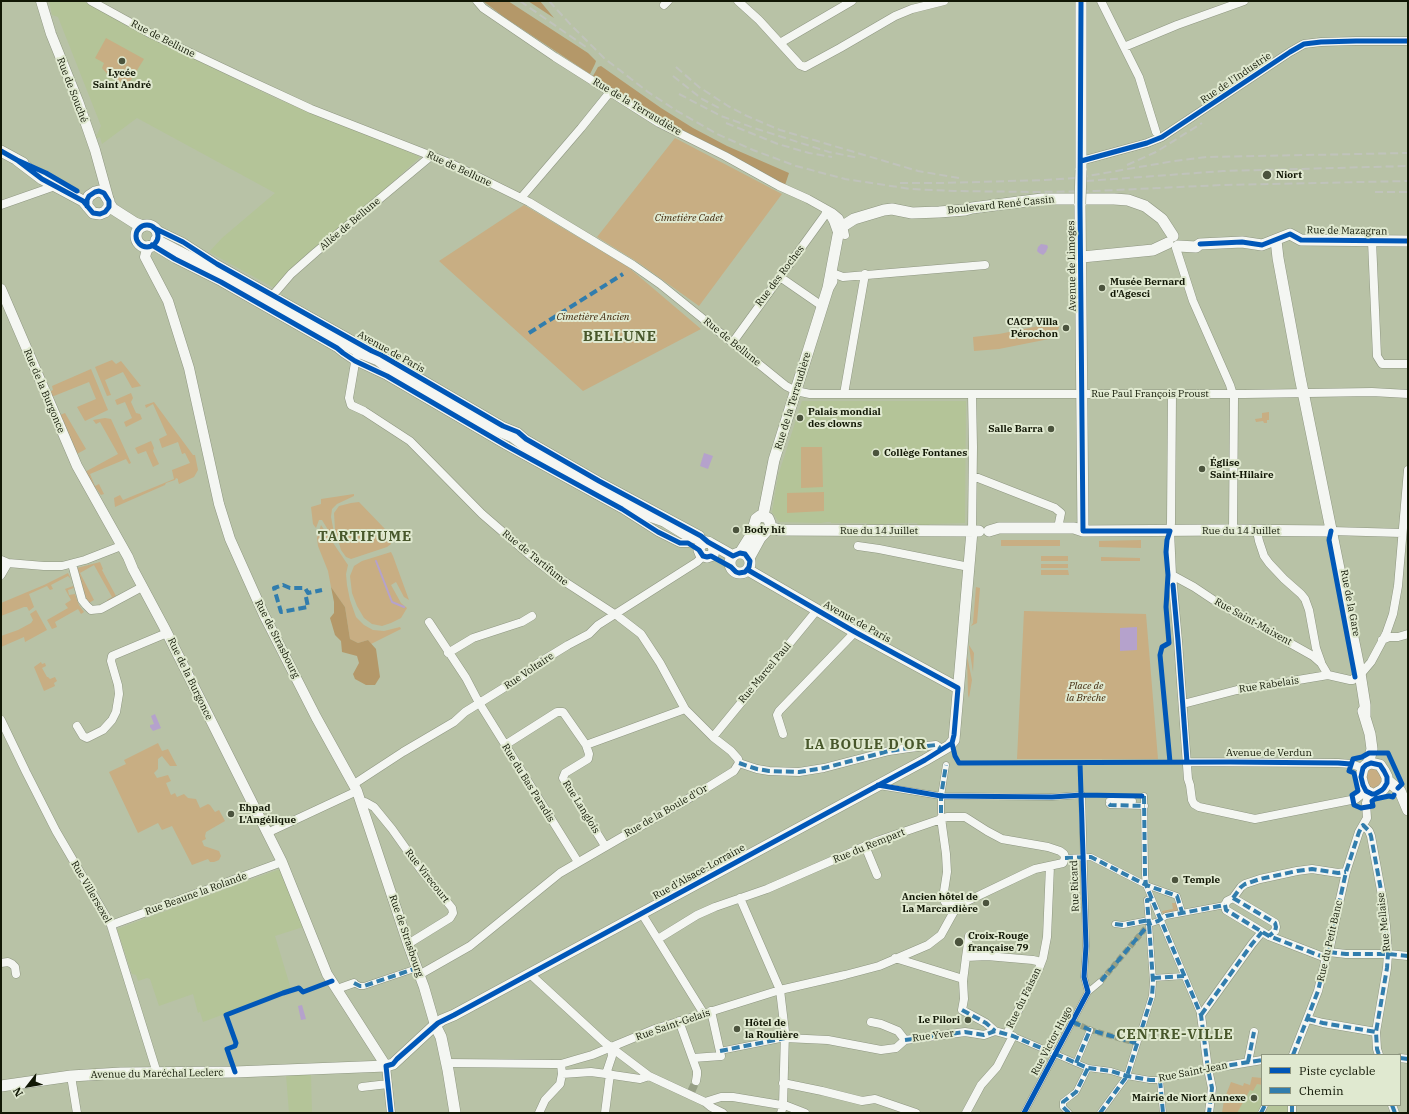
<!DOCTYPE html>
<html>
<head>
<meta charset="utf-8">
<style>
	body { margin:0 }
	#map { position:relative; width:1409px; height:1114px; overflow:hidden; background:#b8c2a6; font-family:"IBM Plex Serif",serif }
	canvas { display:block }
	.frame { position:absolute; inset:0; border:2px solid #111705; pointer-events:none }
	.legend { position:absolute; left:1261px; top:1054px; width:140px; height:52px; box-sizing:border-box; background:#e0e9d0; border:1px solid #8d957f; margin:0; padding:5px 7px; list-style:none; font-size:12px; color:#111705 }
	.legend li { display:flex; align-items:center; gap:8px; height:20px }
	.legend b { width:20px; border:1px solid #8d957f }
	.north { position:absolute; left:8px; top:1066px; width:40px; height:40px; -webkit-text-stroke:3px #e0e9d0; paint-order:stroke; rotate:239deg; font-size:11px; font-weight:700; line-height:16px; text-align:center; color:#111705 }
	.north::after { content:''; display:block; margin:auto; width:14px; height:18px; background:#111705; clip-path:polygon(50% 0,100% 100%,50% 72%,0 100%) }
</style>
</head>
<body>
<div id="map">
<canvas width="1409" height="1114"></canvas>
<div class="frame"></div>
<ul class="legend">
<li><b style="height:5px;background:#0057b8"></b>Piste cyclable</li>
<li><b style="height:5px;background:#317dad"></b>Chemin</li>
</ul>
<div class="north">N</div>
</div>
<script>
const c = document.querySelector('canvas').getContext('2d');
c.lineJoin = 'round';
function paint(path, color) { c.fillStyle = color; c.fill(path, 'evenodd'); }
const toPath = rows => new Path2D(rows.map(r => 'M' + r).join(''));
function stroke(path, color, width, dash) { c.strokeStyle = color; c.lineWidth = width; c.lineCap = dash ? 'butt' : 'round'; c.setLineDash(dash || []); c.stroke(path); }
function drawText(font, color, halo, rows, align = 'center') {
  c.font = font + ' "IBM Plex Serif",serif'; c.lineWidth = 4; c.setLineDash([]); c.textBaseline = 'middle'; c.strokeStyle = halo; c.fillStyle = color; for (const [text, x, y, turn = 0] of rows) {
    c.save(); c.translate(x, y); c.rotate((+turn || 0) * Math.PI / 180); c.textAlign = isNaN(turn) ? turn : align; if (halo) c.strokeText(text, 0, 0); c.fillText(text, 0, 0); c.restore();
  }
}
const built = toPath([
	[49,1,83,1,151,38,277,99,364,133,420,157,276,289,209,252,222,238,275,193,137,118,102,144,100,137,95,139,101,126,58,17,52,15],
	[802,401,966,401,965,523,930,524,929,525,918,525,917,523,894,523,867,525,867,523,831,523,831,522,827,522,821,523,779,522,772,512,778,476],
	[280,869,303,927,275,936,291,989,203,1022,200,1012,198,1013,193,994,159,1006,150,979,147,978,138,981,136,975,132,974,117,929],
	[311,1074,312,1113,289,1113,286,1075],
	[1257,1084,1262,1085,1262,1105,1296,1105,1296,1113,1236,1113,1250,1090]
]);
const green = toPath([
	[106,38,144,59,129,83,122,79,120,83,109,76,102,68,104,63,95,58],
	[675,138,782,194,699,306,639,263,597,237],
	[524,205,628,267,701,329,583,391,439,261],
	[1059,322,1059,328,1057,331,1059,332,1059,337,999,349,974,351,973,337,999,334],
	[112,360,116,364,121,361,141,386,132,388,123,372,105,380,111,395,107,396,95,367],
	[91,369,108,410,85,421,77,407,96,399,89,382,49,398,47,393,53,390,52,386],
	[131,393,133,398,131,402,136,413,140,414,142,419,126,427,124,422,132,418,125,402,117,405,115,400],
	[154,402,193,455,195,455,198,470,194,477,179,484,178,481,178,479,176,478,175,480,166,483,165,485,115,507,114,498,120,495,123,500,174,479,172,470,190,463,185,453,182,454,178,442,162,448,159,439,167,435,153,404,146,408,145,405],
	[1269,412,1269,420,1267,420,1267,423,1264,423,1263,421,1256,422,1255,419,1262,418,1262,413],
	[65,413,86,449,75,455,57,416],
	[105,418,111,419,131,463,129,464,126,459,90,474,95,486,99,484,104,494,101,495,95,487,92,488,83,473,118,454,100,422,96,424,93,420],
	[151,441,154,448,153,451,159,464,153,467,146,451,138,454,135,448],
	[801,447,822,447,823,487,801,488],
	[824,492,824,511,787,513,787,493],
	[354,494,354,496,337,504,332,509,331,517,336,543,322,520,319,520,316,528,313,524,311,507,321,504,321,499],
	[359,502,385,529,391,544,387,547,351,559,346,557,341,550,335,530,334,513,339,506,351,503],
	[321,525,348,565,346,574,347,585,350,600,356,617,364,625,373,630,384,631,400,627,401,629,371,644,368,640,358,643,350,639,345,607,331,587,328,571,318,546,317,538],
	[1001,540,1060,540,1060,546,1001,546],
	[1141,540,1141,548,1099,547,1099,541],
	[391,552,393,556,409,600,404,597,396,582,391,585,401,603,407,608,401,618,391,623,382,626,372,624,364,618,357,606,352,593,350,576,354,566,362,561],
	[1041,556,1068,556,1068,561,1041,561],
	[1101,557,1140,558,1140,561,1101,561],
	[100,562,103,569,102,570,116,596,107,601,107,600,112,597,94,565,80,573,94,600,89,603,86,599,77,568],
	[1041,564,1068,564,1068,568,1041,568],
	[1041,570,1068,570,1069,575,1041,575],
	[68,573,71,579,68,576,51,585,53,589,50,590,47,586,29,594,34,607,29,611,27,607,24,607,1,616,1,603,44,585],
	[73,586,74,588,68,590,69,595,75,594,79,605,84,612,81,614,78,609,55,622,57,627,52,629,47,620,68,608,65,604,71,600,65,589],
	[976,587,980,588,977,623,971,626,973,623],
	[36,610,47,630,25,642,24,637,1,647,1,636,18,630,31,623,33,620,30,614],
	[1024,611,1146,614,1158,759,1017,759],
	[969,645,974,653,973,672,969,647],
	[967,656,972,680,969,698,968,695],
	[41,662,42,664,45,663,46,666,42,668,47,677,48,677,50,679,55,677,57,681,54,683,55,686,44,691,34,667],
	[158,743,162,751,168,749,177,766,170,766,162,756,158,759,158,769,154,773,157,778,168,775,171,781,166,783,171,795,175,793,177,797,184,794,188,798,196,799,200,808,208,804,210,805,215,812,219,810,225,821,206,832,205,836,206,839,202,841,204,846,219,851,221,856,219,860,214,862,210,862,208,859,192,865,172,826,162,830,158,823,138,833,109,772,126,764,124,760],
	[1375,766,1384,781,1376,790,1368,788,1365,770],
	[1172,903,1177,903,1178,911,1163,914,1162,911,1173,909],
	[1252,1077,1262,1078,1262,1085,1257,1084,1253,1091,1250,1090,1237,1113,1222,1113,1224,1100,1231,1082,1243,1086,1244,1083,1250,1085]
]);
const forest = toPath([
	[483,1,508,1,588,53,596,61,595,64,590,74,504,17],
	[528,1,540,1,554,18],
	[601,66,661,108,693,128,727,146,789,173,785,185,751,168,680,130,612,89,593,76,598,67],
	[331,587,345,607,350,639,358,643,368,640,376,649,380,677,375,685,366,685,355,679,353,674,359,663,357,656,342,652,341,641,335,635,330,618,334,613,334,602]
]);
const water = toPath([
	[1041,244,1047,245,1048,247,1046,252,1043,255,1039,253,1037,251,1038,247],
	[704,453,713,456,708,469,700,466],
	[1137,627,1137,650,1120,651,1120,628],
	[155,714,161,728,153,731,150,727,150,725,154,724,151,716],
	[302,1005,306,1019,301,1020,298,1006]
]);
const stream = toPath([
	[376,561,392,602,404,607]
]);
const pedestrianTunnel = toPath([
	[1101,981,1149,924],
	[1073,1022,1090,1030,1136,1043]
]);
const minorTunnel = toPath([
	[691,1092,696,1081]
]);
const pedestrian = toPath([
	[879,786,941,796,1052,797,1082,795,1086,946,1084,977,1088,992,1024,1113],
	[1144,796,1145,875,1146,885,1201,1015],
	[1109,801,1133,801],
	[1109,804,1110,805,1145,806],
	[941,813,941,796,946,765],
	[1065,858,1091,857,1146,885,1177,896,1182,912],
	[1152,899,1147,900,1149,924,1158,921,1166,916,1225,905],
	[1115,924,1123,925,1149,920],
	[1153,978,1184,976],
	[354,983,360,986,364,986,417,968],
	[1088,992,1100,982],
	[1013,1036,1088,1068,1111,1071,1127,1076,1150,1080,1160,1080,1208,1069],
	[720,1051,785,1038],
	[1076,1063,1090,1030],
	[1160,1080,1163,1113],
	[1069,1113,1063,1107,1063,1102,1076,1092,1088,1068],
	[1100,1113,1127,1076,1152,996,1153,982,1149,924],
	[1261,1113,1265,1105]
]);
const minor = toPath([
	[91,1,151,34,242,77,311,109,452,164,529,202,633,265,660,284,786,386,796,391,810,394,1244,394,1372,392,1408,394],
	[477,1,483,8,555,57,659,123,725,156,779,186,808,199,833,213,839,218,843,226,845,235],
	[738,1,759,20,800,65,805,67,840,48,895,16,912,9,944,1],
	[1101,1,1139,77,1156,132],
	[664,5,668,1],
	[780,43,852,1],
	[1124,47,1177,25,1244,1],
	[1081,161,1147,143,1162,137,1290,52,1304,44,1321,42,1356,41,1408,41],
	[521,198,581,128,610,92],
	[1,205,55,186],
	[828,212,833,221,838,235],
	[154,228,183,242,217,264,372,351,381,355,503,426,518,432,526,439,599,481,700,535],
	[1372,241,1377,356,1382,364,1408,364],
	[152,245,175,259,221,282,337,348,343,353,355,361,387,376,507,446,622,509,658,532,680,543,688,543],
	[1176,248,1193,301,1230,385,1234,398,1233,530],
	[835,274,843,277,985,265],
	[780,277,822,306],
	[273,295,291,274,316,252,431,156],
	[733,342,825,215,827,210],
	[356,357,349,398,351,405,364,411,410,441,482,514,533,558,556,576,619,617,641,634,660,663,685,709,713,737,731,751,738,759,739,763],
	[844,394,865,274],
	[1172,394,1171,523,1170,531,1172,575,1178,641,1188,779,1190,785,1192,800,1194,804,1199,807,1255,819,1356,799,1366,791],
	[973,476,1055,508,1061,513,1058,528],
	[972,531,973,447,972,394],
	[1257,531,1259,541,1264,556,1269,563,1284,579,1301,594,1305,599,1309,610,1316,648,1321,662],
	[1331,531,1402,533],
	[858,546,879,549,969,567],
	[1,560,8,563,44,566,62,566,85,560,121,546],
	[72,564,82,600,86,605,91,610,101,609,142,587],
	[1,575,8,563],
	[1172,575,1194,587,1215,601,1313,656,1321,663,1328,675],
	[429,622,466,678,478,701,578,862],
	[1382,640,1389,637,1398,637,1408,634],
	[448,653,473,638,522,622,532,616],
	[1360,675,1371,662,1386,634,1393,614,1398,586,1408,470],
	[1183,704,1237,690,1268,685,1328,675,1350,680,1353,680,1355,677],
	[1,720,26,772,56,831,111,925,157,1073],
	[77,726,83,736,87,738,103,730,112,720,116,712,119,694,118,685,111,661,112,656,167,633],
	[783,734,777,715,779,711,855,632],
	[713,737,817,610],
	[505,745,557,712,563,712,586,745,589,754,588,759,565,773,563,778,605,846],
	[586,745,685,709],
	[1187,762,1338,763,1351,764,1363,768],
	[739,763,757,769,769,771,799,772,824,768,889,751,909,748,936,745,939,747,941,751],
	[354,784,403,752,454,722,465,712,526,674,537,664,568,645,589,634,598,625,697,562,703,556],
	[361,802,365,802,374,807,392,829,421,870,452,908,453,913,450,918,408,944],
	[941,818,946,854,947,872,943,898,945,902,957,906],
	[1363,825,1369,831,1371,836,1383,901,1386,926,1388,954,1387,968,1376,1032,1377,1049,1379,1055],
	[267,833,357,791],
	[865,846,877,875],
	[740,898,780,990,785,1032,783,1106,781,1113],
	[1233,898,1227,901,1225,905,1226,910,1269,936,1326,958],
	[1233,898,1241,887,1245,884,1260,879,1297,871,1312,869,1338,873,1346,872],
	[1233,898,1275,923,1276,927,1275,931,1269,936],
	[642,914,704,1014],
	[111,925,282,862],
	[658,939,697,915,715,907,767,889,877,841,947,817,965,817,987,831,1002,839,1048,847,1060,851,1064,854,1065,858,1063,863,1035,869,1024,874,957,906],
	[1329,952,1346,954,1388,954,1408,956],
	[966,957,969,936],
	[895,958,963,979],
	[1,963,8,962,12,964,15,967,16,974],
	[530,974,604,1042,649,1076,705,1102,711,1107,723,1113],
	[419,975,470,946,560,873,705,789,734,771,739,763],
	[337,989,354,983],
	[1308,1019,1323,1023,1376,1032],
	[679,1021,697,1071,697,1075,696,1081],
	[871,1022,881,1024,898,1031,905,1040],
	[995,1031,986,1023,962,1010,964,999,963,981,966,957,987,956,1033,960,1041,962],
	[1007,1034,1026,994,1038,971,1043,958,1047,937,1050,866],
	[785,1038,828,1040,881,1050,896,1048,905,1040,965,1032,984,1035,995,1031,1013,1036,997,1067,981,1085,966,1113],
	[611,1047,612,1056,606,1074,640,1079,649,1076],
	[1293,1055,1318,991,1326,958,1329,952,1338,908,1346,872,1359,832,1367,818,1366,803,1369,793],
	[693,1058,721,1056,711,1011],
	[1400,1058,1408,1059],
	[1248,1062,1254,1032],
	[447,1063,554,1064,561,1064,578,1059,592,1055,655,1029,780,990,845,975,879,966,928,945,941,935,957,906],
	[386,1066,391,1113],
	[1208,1069,1262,1060],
	[562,1074,591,1072,606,1074],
	[71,1076,77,1113],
	[783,1083,822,1091,862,1101,875,1099,916,1113],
	[362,1087,388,1084],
	[705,1102,721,1097,733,1097,787,1106,805,1113],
	[1292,1105,1292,1113],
	[1392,1105,1395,1113],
	[539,1113,545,1100,560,1084,562,1074,561,1064],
	[605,1113,610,1074],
	[1209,1113,1212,1088,1208,1069,1201,1015,1252,944,1262,932]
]);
const tertiary = toPath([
	[41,1,51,34,78,101,95,150,108,197],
	[149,246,146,253,145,257,168,301,189,368,219,504,230,539,264,615,316,717,357,791,408,944,424,987,435,1025],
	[1,289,77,466,128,557,133,569,164,627,282,862,327,974,386,1066]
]);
const secondary = toPath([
	[1,151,23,163],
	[17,160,42,179,83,201,93,213,100,214,105,212,109,207,109,201,104,193,99,191,95,192,89,196,87,200,87,206],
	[1081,170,1081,1],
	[109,203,113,209,135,223,143,226],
	[1080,204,1083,531],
	'136 236a11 11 0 1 1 22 0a11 11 0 1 1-22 0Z',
	[156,240,218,272,363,354,378,360,392,371,499,431,513,437,524,445,647,515,664,521,685,534,706,542],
	[1276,240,1278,258,1300,377,1359,667,1365,705,1365,716],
	[1178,246,1196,247,1200,244,1242,242,1262,245,1290,234,1301,240,1408,241],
	[1082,257,1153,250,1168,243],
	[828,288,838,235,841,230,843,226,854,219,884,210,892,209,912,213,939,212,965,210,972,208,1042,199,1114,199,1128,200,1145,206,1162,219,1173,236],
	[763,516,774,460,828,288,832,281],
	[770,527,779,530,979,531],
	[989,531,999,528,1074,528,1083,531,1224,530,1331,531],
	[712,544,714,549,713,555,707,557,701,555,699,550,700,546,703,543,708,542,710,543,733,556],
	[740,553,755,529],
	'730 563a10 10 0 1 1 20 0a10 10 0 1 1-20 0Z',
	[749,558,760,538,770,527,770,523,768,518,760,516,756,519,754,526,758,532,764,532],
	[748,570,855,632,958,688],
	[1363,711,1370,734,1372,749,1368,764],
	[1371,763,1380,765,1384,771,1387,777,1387,783,1384,788,1382,790,1375,794,1372,794,1366,791,1363,785,1361,777,1363,768,1366,765,1371,763],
	[1387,780,1400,791,1408,810],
	[435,1025,441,1037,448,1070,455,1113],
	[1,1086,71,1076,121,1073,235,1072,386,1066,393,1064,435,1025,442,1020,454,1015,925,760,949,746,954,740,972,531]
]);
const rail = toPath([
	[520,1,586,47],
	[549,1,571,25,604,58,648,92,677,111,717,134,753,150,796,166,845,179,911,189,954,191,1035,192,1095,191,1223,185,1408,181],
	[676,67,699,87,728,106,747,116,780,130,918,171,959,178],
	[673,76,702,99,721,109],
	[679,94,721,116,754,128,829,152,859,158],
	[726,123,778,144,809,153,832,157],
	[1127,165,1156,152,1202,123],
	[1086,181,1223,171,1408,166],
	[900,183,942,183,1045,180,1076,178,1174,161,1207,157,1408,153],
	[1375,192,1408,192]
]);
const secondaryBridge = toPath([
	[1080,204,1081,170]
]);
const quiet = toPath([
	[529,333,623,274],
	[306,597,308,607,281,612,274,588,283,585,290,588,305,588,308,593,322,590],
	[739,763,757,769,769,771,799,772,824,768,889,751,909,748,936,745,939,747,941,751],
	[1144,796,1145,875,1146,885,1201,1015,1208,1069,1212,1088,1209,1113],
	[1109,804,1110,805,1145,806],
	[941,813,941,796,946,765],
	[1065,858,1091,857,1146,885,1177,896,1182,912],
	[1233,898,1241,887,1245,884,1260,879,1297,871,1312,869,1338,873,1346,872],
	[1233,898,1275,923,1276,927,1275,931,1269,936],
	[1152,899,1147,900,1149,924,1158,921,1166,916,1225,905],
	[1225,905,1226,910,1269,936,1326,958],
	[1115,924,1123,925,1149,920],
	[1329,952,1346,954,1388,954,1408,956],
	[1153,978,1184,976],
	[1101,981,1149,924],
	[354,983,360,986,364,986,417,968],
	[962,1010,986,1023,995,1031],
	[1201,1015,1252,944,1262,932],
	[1308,1019,1323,1023,1376,1032],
	[1073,1022,1090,1030,1136,1043],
	[905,1040,965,1032,984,1035,995,1031,1013,1036,1088,1068,1111,1071,1127,1076,1150,1080,1160,1080,1205,1069,1262,1060],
	[720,1051,785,1038],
	[1293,1055,1318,991,1326,958,1329,952,1338,908,1346,872,1359,832,1363,825,1369,831,1371,836,1383,901,1386,926,1388,954,1387,968,1376,1032,1377,1049,1379,1055],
	[1400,1058,1408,1059],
	[1248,1062,1254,1032],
	[1076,1063,1090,1030],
	[1160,1080,1163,1113],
	[1292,1105,1292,1113],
	[1392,1105,1395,1113],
	[1069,1113,1063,1107,1063,1102,1076,1092,1088,1068],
	[1100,1113,1127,1076,1152,996,1153,982,1149,924],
	[1261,1113,1265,1105]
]);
const cycleway = toPath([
	[1081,1,1080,204,1083,531,1170,531],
	[1,151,17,160,46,173,77,191],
	[17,160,42,179,83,201,93,213,100,214,105,212,109,207,109,201,104,193,99,191,95,192,89,196,87,200,87,206],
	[1081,161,1147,143,1162,137,1290,52,1304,44,1321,42,1356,41,1408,41],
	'136 236a11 11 0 1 1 22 0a11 11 0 1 1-22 0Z',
	[1200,244,1242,242,1262,245,1290,234,1301,240,1408,241],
	[152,245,175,259,221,282,337,348,343,353,355,361,387,376,507,446,622,509,658,532,680,543,688,543,699,550,703,556,707,557,711,556,731,567,736,572,739,573,745,572,749,567,750,561,745,554,740,553,733,556,708,542,701,536,599,481,526,439,518,432,503,426,381,355,372,351,217,264,183,242,154,228],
	[1170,531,1167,540,1166,552,1168,575,1166,607,1169,643,1162,647,1160,655,1170,762],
	[1331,531,1329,540,1355,677],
	[748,570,855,632,958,688,954,735,952,743,955,756,959,763,1230,762,1338,763,1351,764],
	[1173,585,1178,641,1187,762],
	[1371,763,1380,765,1384,771,1387,777,1387,783,1384,788,1382,790,1375,794,1372,794,1366,791,1363,785,1361,777,1363,768,1366,765,1371,763],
	[878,785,941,796,1052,797,1082,795,1142,796],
	[1394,795,1393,797,1389,796,1375,799,1372,801,1373,806,1361,808,1354,805,1352,795,1358,791,1354,773,1349,771,1353,759,1362,757,1369,753,1388,753,1402,784,1398,788],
	[235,1072,227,1049,235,1046,236,1043,226,1015,283,993,299,988,303,992,332,981],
	[391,1113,386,1066,393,1064,397,1059,438,1023,454,1015,925,760,952,743],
	[1024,1113,1088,992,1084,977,1086,946,1080,763]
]);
const markers = [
	[122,61,4,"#4b533d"],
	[1267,175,5,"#4b533d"],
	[1102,288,4,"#4b533d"],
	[1066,328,4,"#4b533d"],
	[800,418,4,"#4b533d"],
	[1051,429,4,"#4b533d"],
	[876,453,4,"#4b533d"],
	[1202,469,4,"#4b533d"],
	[736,530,4,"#4b533d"],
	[231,814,4,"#4b533d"],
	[1175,880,4,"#4b533d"],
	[986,903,4,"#4b533d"],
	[959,942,5,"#4b533d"],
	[968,1020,4,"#4b533d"],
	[737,1029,4,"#4b533d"],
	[1254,1098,4,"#4b533d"]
];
const streetNames = [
	["Rue de Bellune",163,39,27],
	["Rue de l'Industrie",1236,78,-34],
	["Rue de Souché",72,90,69],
	["Rue de la Terraudière",637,107,31],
	["Rue de Bellune",459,169,25],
	["Boulevard René Cassin",1001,205,-6],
	["Allée de Bellune",350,224,-40],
	["Rue de Mazagran",1347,231,1],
	["Avenue de Limoges",1072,266,-91],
	["Rue des Roches",780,276,-53],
	["Rue de Bellune",732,342,39],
	["Avenue de Paris",391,352,29],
	["Rue de la Burgonce",44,391,67],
	["Rue Paul François Proust",1150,394],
	["Rue de la Terraudière",793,401,-73],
	["Rue du 14 Juillet",879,531],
	["Rue du 14 Juillet",1241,531],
	["Rue de Tartifume",535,558,39],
	["Rue de la Gare",1350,603,79],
	["Avenue de Paris",857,622,29],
	["Rue Saint-Maixent",1253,622,29],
	["Rue de Strasbourg",277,639,63],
	["Rue Voltaire",529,671,-34],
	["Rue Marcel Paul",765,673,-50],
	["Rue de la Burgonce",190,679,64],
	["Rue Rabelais",1269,685,-9],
	["Avenue de Verdun",1269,753],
	["Rue du Bas Paradis",528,783,58],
	["Rue Langlois",581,807,58],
	["Rue de la Boule d'Or",666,811,-30],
	["Rue du Rempart",869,846,-22],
	["Rue d'Alsace-Lorraine",699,872,-29],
	["Rue Virecourt",427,876,52],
	["Rue Ricard",1075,886,-92],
	["Rue Villersexel",91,892,60],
	["Rue Beaune la Rolande",196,894,-20],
	["Rue Mellaise",1384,922,-96],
	["Rue de Strasbourg",406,936,71],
	["Rue du Petit Banc",1330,941,-77],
	["Rue du Faisan",1024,998,-64],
	["Rue Saint-Gelais",673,1025,-19],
	["Rue Yver",933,1036,-7],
	["Rue Victor Hugo",1052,1041,-62],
	["Rue Saint-Jean",1193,1072,-11],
	["Avenue du Maréchal Leclerc",157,1074,-1]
];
const poiNames = [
	["Lycée",122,73,"center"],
	["Saint André",122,85,"center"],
	["Niort",1276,175],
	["Musée Bernard",1110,282],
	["d'Agesci",1110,294],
	["CACP Villa",1058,322,"right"],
	["Pérochon",1058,334,"right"],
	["Palais mondial",808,412],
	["des clowns",808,424],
	["Salle Barra",1043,429,"right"],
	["Collège Fontanes",884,453],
	["Église",1210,463],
	["Saint-Hilaire",1210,475],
	["Body hit",744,530],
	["Ehpad",239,808],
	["L'Angélique",239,820],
	["Temple",1183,880],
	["Ancien hôtel de",978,897,"right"],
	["La Marcardière",978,909,"right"],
	["Croix-Rouge",968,936],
	["française 79",968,948],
	["Le Pilori",960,1020,"right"],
	["Hôtel de",745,1023],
	["la Roulière",745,1035],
	["Mairie de Niort Annexe",1246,1098,"right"]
];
const parkNames = [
	["Cimetière Cadet",689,218],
	["Cimetière Ancien",593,317],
	["Place de",1086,686],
	["la Brèche",1086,698]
];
const districtNames = [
	["BELLUNE",620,337],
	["TARTIFUME",365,537],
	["LA BOULE D'OR",866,745],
	["CENTRE-VILLE",1175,1035]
];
paint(built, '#b4c498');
paint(green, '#c8ae83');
paint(forest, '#b49869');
paint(water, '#b5a2cc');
stroke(stream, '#b5a2cc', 2);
stroke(pedestrianTunnel, '#97a086', 6, [6, 3]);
stroke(minorTunnel, '#97a086', 8, [8, 4]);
stroke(pedestrian, '#8e9681', 7);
stroke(minor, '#8e9681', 9);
stroke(tertiary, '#8e9681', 11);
stroke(secondary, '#8e9681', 12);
stroke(pedestrian, '#f4f6f2', 6);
stroke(minor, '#f4f6f2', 8);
stroke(tertiary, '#f4f6f2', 10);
stroke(secondary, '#f4f6f2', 11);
stroke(rail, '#c0c3bb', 2, [8, 4]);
stroke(secondaryBridge, '#8e9681', 12, []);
stroke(secondaryBridge, '#f4f6f2', 11);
stroke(quiet, '#317dad', 4, [8, 4]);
stroke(cycleway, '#0057b8', 5);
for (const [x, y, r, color] of markers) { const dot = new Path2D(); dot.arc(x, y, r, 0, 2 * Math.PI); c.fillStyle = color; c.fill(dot); stroke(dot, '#e0e9d0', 1.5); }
drawText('10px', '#111705', '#e0e9d0', streetNames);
drawText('bold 10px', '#111705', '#e0e9d0', poiNames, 'left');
drawText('italic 10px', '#3e2509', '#e0e9d0', parkNames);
c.letterSpacing = '1px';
drawText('bold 14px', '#48572b', '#e0e9d0', districtNames);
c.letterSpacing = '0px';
</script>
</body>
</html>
